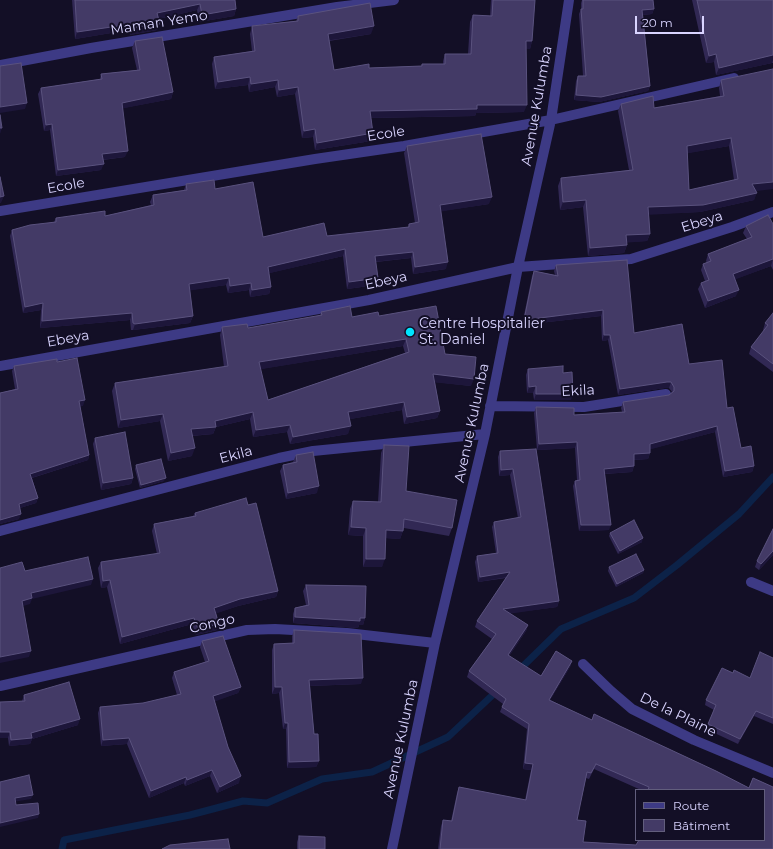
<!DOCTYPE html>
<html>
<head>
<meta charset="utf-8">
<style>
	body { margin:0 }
	#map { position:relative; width:773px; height:849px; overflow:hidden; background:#130f26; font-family:Montserrat,sans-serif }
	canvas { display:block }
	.legend { position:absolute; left:635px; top:789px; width:130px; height:52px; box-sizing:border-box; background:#130f26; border:1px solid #625e7d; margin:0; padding:5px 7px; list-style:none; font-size:12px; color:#d9d4ff }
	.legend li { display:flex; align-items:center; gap:8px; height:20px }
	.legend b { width:20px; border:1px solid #625e7d }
	.scale { position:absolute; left:635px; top:16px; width:69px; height:18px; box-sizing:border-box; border:2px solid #d9d4ff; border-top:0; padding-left:5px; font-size:12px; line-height:14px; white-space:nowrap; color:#d9d4ff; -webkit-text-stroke:3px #130f26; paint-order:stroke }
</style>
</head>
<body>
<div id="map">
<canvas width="773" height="849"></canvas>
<ul class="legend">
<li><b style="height:5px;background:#3d3a85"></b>Route</li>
<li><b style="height:11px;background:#433a66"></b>Bâtiment</li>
</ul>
<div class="scale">20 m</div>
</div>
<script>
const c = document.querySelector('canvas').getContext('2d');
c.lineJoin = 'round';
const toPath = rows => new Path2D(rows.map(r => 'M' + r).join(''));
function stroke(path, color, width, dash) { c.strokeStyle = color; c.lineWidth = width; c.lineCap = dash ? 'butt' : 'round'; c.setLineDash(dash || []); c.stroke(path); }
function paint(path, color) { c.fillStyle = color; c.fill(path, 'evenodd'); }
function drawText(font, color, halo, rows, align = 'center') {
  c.font = font + ' Montserrat,sans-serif'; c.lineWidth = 4; c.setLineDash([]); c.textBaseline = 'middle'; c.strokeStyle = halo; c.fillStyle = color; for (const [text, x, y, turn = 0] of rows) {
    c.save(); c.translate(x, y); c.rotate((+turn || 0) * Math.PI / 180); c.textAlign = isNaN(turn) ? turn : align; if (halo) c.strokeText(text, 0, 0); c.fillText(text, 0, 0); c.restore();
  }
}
const stream = toPath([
	[518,671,561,629,634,598,677,565,739,514,773,477],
	[62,849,64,840,190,815,243,801,267,803,322,779,372,772,448,737,499,689]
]);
const street = toPath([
	[0,65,91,48,337,7,394,0],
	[0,211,315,159,404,146,551,120,734,78],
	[0,366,369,300,518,267,631,259,732,227,773,212],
	[490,406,584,407,666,394],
	[0,531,279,458,313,451,485,434],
	[751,582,773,591],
	[583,664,611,691,632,709,694,740,773,773],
	[0,686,247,630,275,629,347,633,435,643],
	[392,849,435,643,485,434,518,267,551,120,569,0]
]);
const wall = toPath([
	[72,0,235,0,236,9,234,16,199,22,197,10,159,19,157,30,130,35,129,30,75,39],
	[491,0,535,0,532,41,530,49,526,48,524,112,476,113,475,116,371,118,373,133,371,141,315,150,313,137,302,138,295,94,277,97,275,87,249,92,248,85,215,89,212,64,214,57,252,51,250,34,252,26,296,21,298,16,371,34,329,41,334,70,369,68,421,66,422,64,443,64,443,61,445,54,468,54,470,22,473,15,490,16],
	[582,0,653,0,654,9,652,14,643,15,650,86,648,91,599,102,574,100,576,81,578,76,583,76,579,14,581,9,581,3],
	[692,0,773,0,773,63,772,63,716,75,714,62,706,63],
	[135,41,173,92,171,99,123,108,125,157,103,160,101,170,56,176,50,130,44,131,38,94,41,88,100,79,101,74,137,70,132,48],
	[721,80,756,191,754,200,700,212,649,214,650,234,647,241,627,242,627,245,624,253,588,256,583,207,560,210,558,186,561,178,629,170,618,111,621,104,654,108,720,96,719,88],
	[729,146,734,180,689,190,687,153],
	[407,146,489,204,441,211,446,269,413,274,411,258,376,262,376,285,347,289,343,256,269,273,271,287,269,294,250,297,249,290,228,293,226,285,190,290,193,316,190,323,133,330,131,330,130,320,40,328,41,310,23,313,10,236,12,230,54,222,56,218,105,216,151,205,150,202,153,195,184,190,186,184,215,189,263,237,327,236,408,227,409,224,415,223,404,153],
	[773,224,773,270,771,266,735,279,736,296,705,308,698,289,701,283,705,281,701,270,703,264,707,263,706,261,708,254,747,239,743,233,746,226],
	[556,265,634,333,689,364,727,408,741,448,754,466,752,472,723,477,715,432,650,449,650,453,648,459,634,460,634,466,632,472,605,474,609,530,579,531,573,486,575,481,577,480,575,448,537,450,534,413,536,407,574,415,622,412,621,408,623,402,669,395,672,392,669,388,665,388,618,395,608,340,602,341,601,316,522,325,532,276,534,271,555,275,554,271],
	[321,312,352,317,379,316,445,354,471,386,435,382,440,411,437,418,404,424,402,410,350,419,348,434,290,444,287,432,253,437,250,419,216,427,213,434,192,436,192,456,168,461,160,421,118,428,112,391,115,383,224,367,220,335,222,327,248,328,320,316],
	[403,346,405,353,268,400,260,369],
	[773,313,773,372,749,354,751,347,764,331,763,330,765,323],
	[57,362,83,406,80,406,89,455,88,460,32,478,38,498,36,503,20,508,19,519,0,524,0,393,15,389,12,371,14,366],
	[528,369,563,373,571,400,534,400,533,393,527,393,526,375],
	[95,438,133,478,131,484,101,490,93,444],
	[384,445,406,491,452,528,449,536,404,528,400,539,386,538,382,567,363,567,363,536,348,535,350,509,353,501,378,502,381,453],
	[536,449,559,601,557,607,510,613,528,625,526,631,509,656,541,676,556,651,572,661,570,667,550,700,592,720,594,714,716,771,749,788,753,778,773,787,773,849,438,849,441,826,443,820,451,821,457,793,459,787,525,800,531,770,523,769,527,729,500,712,503,704,467,677,469,671,492,639,475,627,477,621,506,578,478,582,475,562,477,556,496,553,492,527,494,522,518,518,510,475,499,476,498,457,500,451],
	[594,769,641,790,764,790,764,840,639,840,636,845,583,842,586,821,577,820,586,778,589,779],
	[296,455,317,493,286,499,280,471,283,465,293,462],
	[136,465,164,481,140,488,135,469],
	[248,505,278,591,276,597,238,606,216,613,219,624,217,630,196,635,192,624,120,644,107,587,101,588,98,568,101,562,157,554,152,531,154,524,193,516,195,513],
	[773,529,773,555,759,570,755,567,757,561],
	[610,533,642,542,618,554,609,536],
	[609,567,644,570,643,573,616,587,608,571],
	[306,585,365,618,363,625,359,625,358,628,293,623,293,614,295,608,306,605,303,591],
	[294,630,361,684,310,686,314,734,319,761,316,767,287,768,286,729,283,729,279,693,272,694,272,650,274,644,292,643,292,636],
	[202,641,241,687,238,693,214,701,239,783,217,793,210,776,185,786,184,783,149,798,127,744,101,746,98,713,100,707,143,703,177,695,172,678,174,672,205,662,200,647],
	[773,657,773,724,754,716,738,744,706,729,714,710,705,705,706,700,733,673,750,678,773,658],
	[24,695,78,725,32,739,30,744,9,746,8,738,0,738,22,701],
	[299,836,325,849,297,849,297,842]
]);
const shadedWall = toPath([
	[200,4,197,10,155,20,157,13],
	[236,9,234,16,199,22,202,15],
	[654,9,652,14,641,15,642,10],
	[132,24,129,30,75,39,77,32],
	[160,24,157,30,130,35,132,28],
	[374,26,371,34,325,41,328,34],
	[526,41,532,41,530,49,523,48],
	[716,54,714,62,706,63,709,56],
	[773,55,773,60,772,63,716,75,719,68],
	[250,77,248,85,215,89,218,82],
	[278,80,275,87,249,92,251,84],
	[650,86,648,91,599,102,574,100,576,95],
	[298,87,295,94,277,97,279,90],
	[173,92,171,99,120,109,122,103],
	[27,103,25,109,0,113,0,107],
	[477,105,527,105,524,112,476,113,475,116,367,118,370,111],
	[52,124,50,130,44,131,46,125],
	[0,128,2,128,0,134],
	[315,129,313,137,302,138,304,131],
	[373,133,371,141,315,150,317,143],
	[731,138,729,146,684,154,687,146],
	[128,151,125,157,100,160,102,154],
	[104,164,101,170,56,176,58,170],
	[773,182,773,189,749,192,752,184],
	[757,193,754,200,700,212,646,215,648,207],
	[4,196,1,203,0,203,0,197],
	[492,197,489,204,438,212,440,205],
	[586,200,583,207,560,210,563,202],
	[650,234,647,241,623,243,626,235],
	[627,245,624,253,588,256,590,248],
	[345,249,343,256,266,274,268,267],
	[413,252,411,258,373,262,375,256],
	[773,259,771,266,731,281,733,274],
	[448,262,446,269,413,274,415,267],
	[229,278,226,285,187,291,189,284],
	[378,278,376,285,347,289,349,282],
	[251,283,249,290,228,293,230,286],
	[271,287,269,294,250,297,252,290],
	[739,290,736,296,705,308,708,301],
	[43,303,41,310,23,313,25,307],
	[603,310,601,316,522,325,524,320],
	[132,313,130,320,40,328,42,321],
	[193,316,190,323,133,330,135,324],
	[604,335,610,335,608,340,602,341],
	[406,339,403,346,256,370,259,362],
	[433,374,474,379,471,386,431,382],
	[667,382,671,382,669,388,665,388,618,395,620,389],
	[536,386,533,393,527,393,529,387],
	[536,394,573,394,571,400,534,400],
	[85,400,83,406,77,407,79,401],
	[404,402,402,410,345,420,348,412],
	[440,411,437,418,404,424,407,417],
	[253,412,250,419,216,427,213,434,188,436,191,429,215,421],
	[163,414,160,421,118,428,121,420],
	[290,425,287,432,253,437,256,430],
	[351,426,348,434,290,444,293,437],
	[717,426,715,432,648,450,650,444],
	[577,442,575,448,537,450,539,444],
	[195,448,192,456,168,461,171,453],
	[650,453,648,459,631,460,634,454],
	[89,455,88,460,28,479,30,474],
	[634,466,632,472,602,474,604,469],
	[754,466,752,472,723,477,725,471],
	[513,469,510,475,499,476,501,470],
	[133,478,131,484,101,490,103,483],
	[166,478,164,481,140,488,141,485],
	[319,486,317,493,286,499,288,493],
	[38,498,36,503,17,509,19,504],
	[21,514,19,519,0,524,0,520],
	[581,525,611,525,609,530,579,531],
	[351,527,366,528,363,536,348,535],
	[386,530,403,531,400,539,383,538],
	[643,538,642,542,618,554,620,551],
	[773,551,773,555,759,570,761,564],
	[366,559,385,559,382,567,363,567],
	[644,570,643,573,616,587,617,584],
	[510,572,508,577,478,582,480,577],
	[93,579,91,585,32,599,30,604,20,607,22,601,31,593],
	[110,580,107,587,101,588,103,581],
	[278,591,276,597,238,606,212,615,214,608,240,599],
	[559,601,557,607,501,615,503,609],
	[295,617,360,618,365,618,363,625,359,625,358,628,293,623],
	[194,618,192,624,120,644,122,637],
	[219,624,217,630,196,635,198,629],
	[528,625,526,631,506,661,508,655],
	[31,651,29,657,0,663,0,657],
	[572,661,570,667,547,705,549,700],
	[363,678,361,684,307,686,309,680],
	[241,687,238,693,211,703,213,696],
	[275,687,282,687,279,693,272,694],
	[756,711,754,716,738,744,740,739],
	[80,719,78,725,32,739,30,744,9,746,11,740,31,733],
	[285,723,288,723,286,729,283,729],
	[0,732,10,732,8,738,0,738],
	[129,738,127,744,101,746,103,740],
	[319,761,316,767,287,768,289,762],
	[525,763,533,764,531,770,523,769],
	[212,770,210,776,185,786,187,780],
	[241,776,239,783,217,793,220,787],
	[186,777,184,783,149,798,151,791],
	[33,795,31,799,13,802,15,798],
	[39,814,38,818,0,827,0,823]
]);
const building = toPath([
	[75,0,235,0,236,9,202,15,200,4,157,13,160,24,132,28,132,24,77,32,75,0],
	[493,0,535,0,532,41,526,41,527,105,477,105,477,109,370,111,373,133,317,143,315,129,304,131,298,87,279,90,278,80,251,84,250,77,218,82,214,57,255,51,252,26,298,21,298,16,370,3,374,26,328,34,334,70,369,64,369,68,422,66,422,64,445,64,445,54,471,54,473,15,492,16,493,0],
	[583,0,653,0,654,9,642,10,650,86,601,97,576,95,578,76,586,76,581,9,583,9,583,0],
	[697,0,773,0,773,55,719,68,716,54,709,56,697,0],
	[162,37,173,92,122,103,128,151,102,154,104,164,58,170,52,124,46,125,41,88,102,79,101,74,140,70,135,41,162,37],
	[21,63,27,103,0,107,0,66,21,63],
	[773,69,773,182,752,184,757,193,703,205,648,207,650,234,626,235,627,245,590,248,586,200,563,202,561,178,633,170,621,104,653,96,654,108,724,96,721,80,773,69],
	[731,138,738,179,689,190,687,146,731,138],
	[0,115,2,128,0,128,0,115],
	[481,134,492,197,440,205,448,262,415,267,413,252,375,256,378,278,349,282,345,249,268,267,271,287,252,290,251,283,230,286,229,278,189,284,193,316,135,324,133,323,132,313,42,321,43,303,25,307,12,230,30,225,56,222,56,218,105,211,105,216,154,205,153,195,187,190,186,184,214,180,215,189,253,182,263,237,324,223,327,236,409,227,409,224,419,222,407,146,481,134],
	[0,177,4,196,0,197,0,177],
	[768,215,773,224,773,259,733,274,739,290,708,301,701,283,709,280,703,264,711,261,708,254,752,237,746,226,768,215],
	[627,260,634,333,682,324,689,364,722,360,727,408,733,407,741,448,751,446,754,466,725,471,717,426,650,444,650,453,634,454,634,466,604,469,611,525,581,525,575,481,580,480,577,442,539,444,536,407,574,408,574,415,625,412,623,402,669,395,674,391,674,387,671,382,667,382,620,389,610,335,604,335,603,310,524,320,534,271,558,276,556,265,627,260],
	[350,306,352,317,378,312,379,316,436,306,445,354,476,357,474,379,433,374,440,411,407,417,404,402,348,412,351,426,293,437,290,425,256,430,253,412,215,421,216,427,191,429,195,448,171,453,163,414,121,420,115,383,228,366,222,327,247,324,248,328,322,315,321,312,350,306],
	[406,339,409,352,268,400,259,362,406,339],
	[773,313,773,364,751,347,768,325,765,323,773,313],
	[77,358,85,400,79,401,89,455,30,474,38,498,19,504,21,514,0,520,0,393,18,389,14,366,57,359,57,362,77,358],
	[563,366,563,373,572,372,573,394,536,394,536,386,529,387,528,369,563,366],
	[125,432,133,478,103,483,95,438,125,432],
	[384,445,409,446,406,491,457,500,452,528,404,519,403,531,386,530,385,559,366,559,366,528,351,527,353,501,381,502,384,445],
	[536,449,559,601,503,609,528,625,508,655,541,676,556,651,572,661,549,700,592,720,594,714,716,771,749,788,753,778,773,787,773,849,440,849,443,820,452,821,459,787,526,800,533,764,525,763,529,724,502,707,506,699,469,671,496,634,477,621,510,572,480,577,477,556,498,553,494,522,521,517,513,469,501,470,500,451,536,449],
	[596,764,649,787,648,790,764,790,764,840,639,840,636,845,583,842,586,821,577,820,587,772,591,773,596,764],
	[313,452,319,486,288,493,283,465,297,462,296,455,313,452],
	[161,459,166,478,141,485,136,465,161,459],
	[246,498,248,505,256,503,278,591,240,599,214,608,219,624,198,629,194,618,122,637,110,580,103,581,101,562,160,553,154,524,196,516,195,513,246,498],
	[634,520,643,538,620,551,610,533,634,520],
	[773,529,773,551,761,564,757,561,773,529],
	[636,554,644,570,617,584,609,567,636,554],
	[88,557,93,579,31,593,32,598,22,601,31,651,0,657,0,568,22,562,25,571,88,557],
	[306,585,366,586,365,618,360,618,360,621,295,617,295,608,309,605,306,585],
	[294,630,361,634,363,678,309,680,314,734,318,734,319,761,289,762,288,723,285,723,282,687,275,687,274,644,294,643,294,630],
	[223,636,241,687,213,696,228,747,241,776,220,787,212,770,187,780,186,777,151,791,129,738,103,740,100,707,143,703,181,694,174,672,209,661,202,641,223,636],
	[760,652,773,658,773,718,756,711,740,739,708,724,716,705,706,700,722,668,733,673,734,670,750,678,760,652],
	[69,682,80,719,31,733,32,738,11,740,10,732,0,732,0,702,25,701,24,695,69,682],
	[29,775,33,795,15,798,16,805,38,803,39,814,0,823,0,782,29,775],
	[299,836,325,837,325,849,299,849,299,836],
	[228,839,230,849,162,849,170,845,228,839]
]);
const markers = [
	[410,332,5,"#00e5ff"]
];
const streetNames = [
	["Maman Yemo",159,23,-9],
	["Avenue Kulumba",537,106,-80],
	["Ecole",386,134,-9],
	["Ecole",66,186,-10],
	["Ebeya",702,222,-17],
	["Ebeya",386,281,-12],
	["Ebeya",68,339,-10],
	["Ekila",578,391,-3],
	["Avenue Kulumba",472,423,-78],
	["Ekila",236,455,-15],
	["Congo",212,624,-13],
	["De la Plaine",678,715,26],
	["Avenue Kulumba",401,739,-78]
];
const poiNames = [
	["Centre Hospitalier",419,324],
	["St. Daniel",419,340]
];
stroke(stream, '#0c2248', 7);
stroke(street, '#3d3a85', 10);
paint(wall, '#312854');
paint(shadedWall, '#1d163a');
paint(building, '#433a66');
stroke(building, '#5a527e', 1);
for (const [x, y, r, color] of markers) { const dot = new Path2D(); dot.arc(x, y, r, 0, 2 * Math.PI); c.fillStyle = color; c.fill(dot); stroke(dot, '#130f26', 1.5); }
drawText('14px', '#d9d4ff', '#130f26', streetNames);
drawText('14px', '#d9d4ff', '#130f26', poiNames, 'left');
</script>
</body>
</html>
